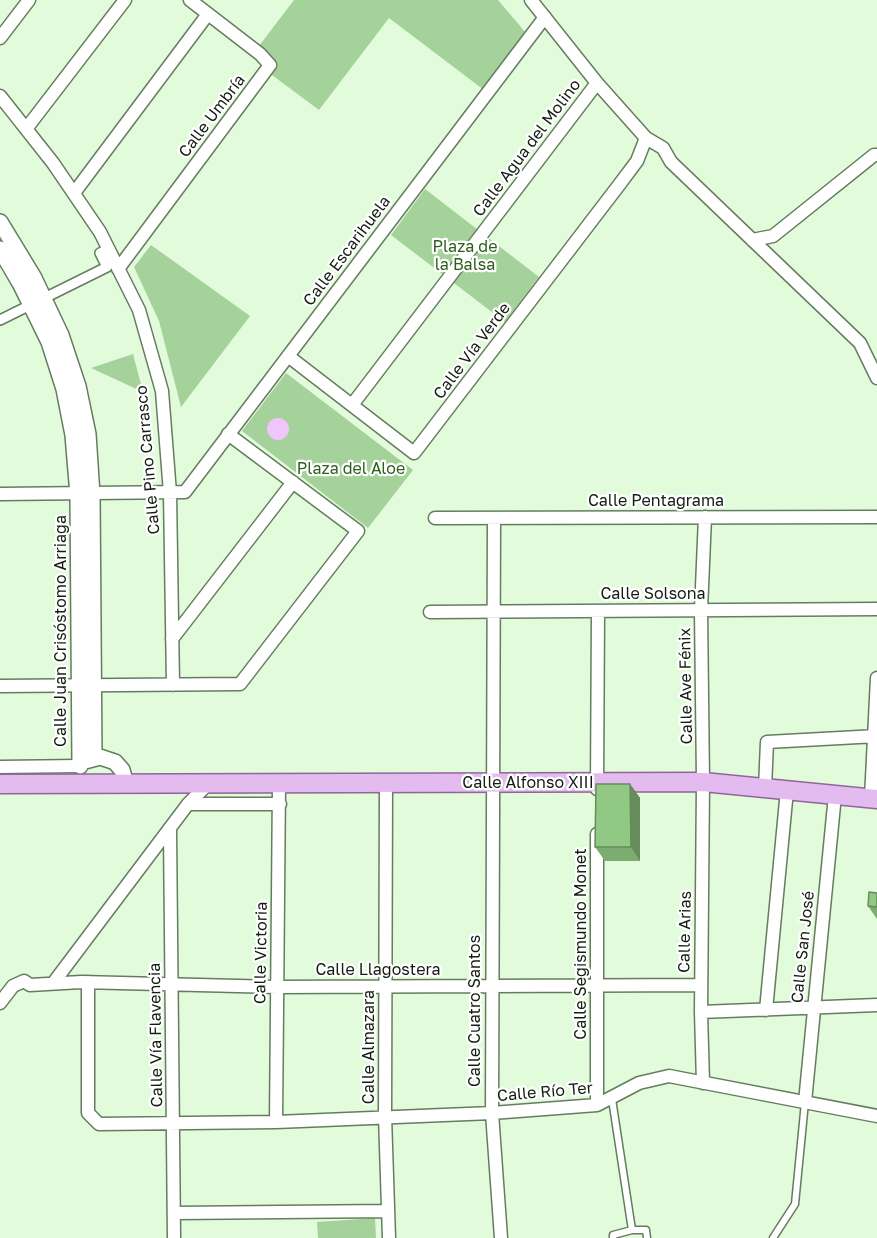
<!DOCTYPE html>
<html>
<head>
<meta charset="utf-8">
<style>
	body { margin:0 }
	canvas { display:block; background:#e1fbdb }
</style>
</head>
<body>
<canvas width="877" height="1238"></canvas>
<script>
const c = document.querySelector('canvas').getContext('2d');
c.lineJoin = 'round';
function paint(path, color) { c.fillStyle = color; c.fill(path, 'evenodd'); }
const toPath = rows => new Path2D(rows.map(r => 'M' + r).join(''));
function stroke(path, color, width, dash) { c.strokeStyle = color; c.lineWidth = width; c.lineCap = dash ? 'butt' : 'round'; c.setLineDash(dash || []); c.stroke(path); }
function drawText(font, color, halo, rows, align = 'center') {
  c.font = font + ' "Golos Text",sans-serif'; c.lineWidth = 4.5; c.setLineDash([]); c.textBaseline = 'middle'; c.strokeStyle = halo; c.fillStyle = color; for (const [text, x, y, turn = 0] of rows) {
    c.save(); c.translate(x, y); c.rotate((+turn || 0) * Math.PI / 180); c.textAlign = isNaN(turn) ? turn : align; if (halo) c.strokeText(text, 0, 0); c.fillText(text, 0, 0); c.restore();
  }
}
const green = toPath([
	[294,0,498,0,526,33,484,90,389,18,319,110,272,75,273,67,259,46],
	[425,189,539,277,505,322,391,235],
	[151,245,250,316,181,407,159,321,134,267],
	[133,354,143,392,91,368],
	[286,373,413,470,368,528,242,431],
	[375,1218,376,1238,318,1238,317,1222]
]);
const water = toPath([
	'267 429a11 11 0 1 1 22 0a11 11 0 1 1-22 0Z'
]);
const service = toPath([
	[612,1099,632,1230,613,1235,613,1238],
	[632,1230,646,1230,647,1238],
	[773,1238,795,1204,805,1102]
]);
const pedestrian = toPath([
	[0,320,107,267,100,253,108,249]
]);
const minor = toPath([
	[531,0,597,83,646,138,663,148,671,162,860,343,877,378],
	[0,38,29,0],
	[0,96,53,163,100,232,139,310,162,391,170,493,173,685],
	[26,129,125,0],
	[74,193,208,14],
	[752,240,773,236,874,155,877,155],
	[118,269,270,65,260,54,190,0],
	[288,356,414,453,619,185,637,161,646,138],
	[352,405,597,83],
	[0,494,185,492,545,17],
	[435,518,877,517],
	[494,518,492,1113,501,1238],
	[430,612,877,609],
	[172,639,293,482],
	[0,686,240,684,358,531,228,434],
	[0,767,80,766],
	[386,783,385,1116,389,1238],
	[765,788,767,742,877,736],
	[597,789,598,611],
	[871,798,877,678],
	[188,804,280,804],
	[170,831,174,1238],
	[597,834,597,1105],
	[54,982,188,804,208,784],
	[88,982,88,1113,99,1124,276,1122,492,1113,597,1105,639,1083,669,1076,877,1116],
	[0,1003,13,986,24,981,30,985,81,982,277,987,701,985],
	[766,1010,787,790],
	[701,1012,877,1005],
	[703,1083,701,1012,703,782,701,610,705,517],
	[805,1102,835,795],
	[276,1122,279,784],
	[175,1213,387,1211]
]);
const tertiary = toPath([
	[0,222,34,278,61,335,78,386,88,434,92,495,94,758],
	[0,249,21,285,49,342,64,389,73,435,78,495,80,766],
	[85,761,100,757,115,762,122,770,126,784]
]);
const primary = toPath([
	[0,784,703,782,877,799]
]);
const wall = toPath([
	[630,784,640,798,640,861,605,861,595,847],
	[877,893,877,919,868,906]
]);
const shadedWall = toPath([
	[630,784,640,798,640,861,631,847]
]);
const building = toPath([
	[596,784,630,784,631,847,595,847,596,784],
	[869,892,877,893,877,907,868,906,869,892]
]);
const streetNames = [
	["Calle Umbría",212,116,-53],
	["Calle Agua del Molino",527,148,-53],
	["Calle Escarihuela",347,251,-53],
	["Calle Vía Verde",472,351,-53],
	["Calle Pino Carrasco",148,460,-95],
	["Calle Pentagrama",656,501],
	["Calle Solsona",653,594],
	["Calle Juan Crisóstomo Arriaga",61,631,-90],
	["Calle Ave Fénix",686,686,-91],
	["Calle Alfonso XIII",528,783],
	["Calle Arias",685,932,-89],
	["Calle Segismundo Monet",581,944,-90],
	["Calle San José",803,947,-84],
	["Calle Victoria",261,953,-89],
	["Calle Llagostera",378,970],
	["Calle Cuatro Santos",475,1011,-90],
	["Calle Vía Flavencia",156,1035,-91],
	["Calle Almazara",369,1047,-90],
	["Calle Río Ter",545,1092,-5]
];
const parkNames = [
	["Plaza de",465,247],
	["la Balsa",465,265],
	["Plaza del Aloe",351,469]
];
paint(green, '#a5d29a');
paint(water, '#f0c5fc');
stroke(service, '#667c60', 9);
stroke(pedestrian, '#667c60', 12);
stroke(minor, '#667c60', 15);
stroke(tertiary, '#667c60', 18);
stroke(primary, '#8f669a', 21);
stroke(service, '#fff', 6);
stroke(pedestrian, '#fff', 9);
stroke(minor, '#fff', 12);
stroke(tertiary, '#fff', 15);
stroke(primary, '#e3bbef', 18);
paint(wall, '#7dac71');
paint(shadedWall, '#668c5c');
paint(building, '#91c883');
stroke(building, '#668c5c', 1.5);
drawText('16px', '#141d12', '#fff', streetNames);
drawText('16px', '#2c5f1c', '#fff', parkNames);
</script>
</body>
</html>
